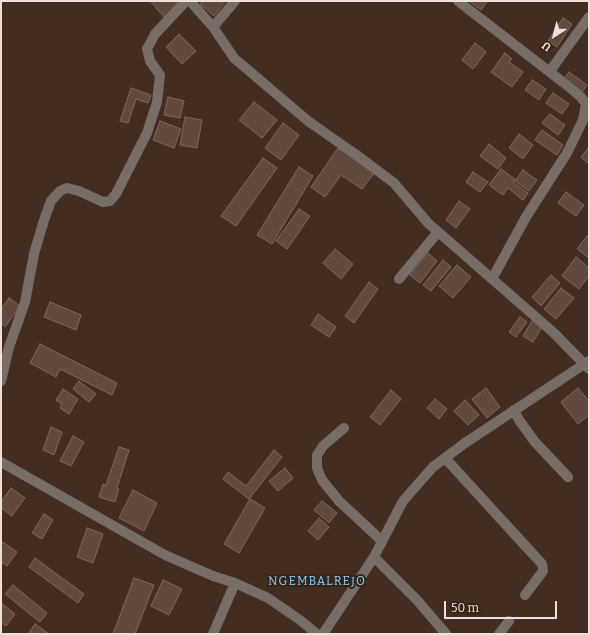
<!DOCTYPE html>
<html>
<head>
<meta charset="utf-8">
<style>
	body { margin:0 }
	#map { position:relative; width:590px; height:635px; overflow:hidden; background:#432d21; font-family:Bitter,serif }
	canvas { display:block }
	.frame { position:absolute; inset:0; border:2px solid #efe0d9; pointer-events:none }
	.north { position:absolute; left:534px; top:16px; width:40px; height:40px; -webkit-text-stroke:3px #382317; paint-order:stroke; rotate:216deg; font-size:11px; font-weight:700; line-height:16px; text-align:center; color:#efe0d9 }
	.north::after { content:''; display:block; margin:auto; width:14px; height:18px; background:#efe0d9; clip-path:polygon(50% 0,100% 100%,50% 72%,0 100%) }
	.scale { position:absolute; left:444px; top:601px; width:113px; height:18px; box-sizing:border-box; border:2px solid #efe0d9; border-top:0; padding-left:5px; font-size:12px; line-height:14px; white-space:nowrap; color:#efe0d9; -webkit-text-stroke:3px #382317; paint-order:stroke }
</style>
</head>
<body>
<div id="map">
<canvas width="590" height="635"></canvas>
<div class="frame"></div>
<div class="north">U</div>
<div class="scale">50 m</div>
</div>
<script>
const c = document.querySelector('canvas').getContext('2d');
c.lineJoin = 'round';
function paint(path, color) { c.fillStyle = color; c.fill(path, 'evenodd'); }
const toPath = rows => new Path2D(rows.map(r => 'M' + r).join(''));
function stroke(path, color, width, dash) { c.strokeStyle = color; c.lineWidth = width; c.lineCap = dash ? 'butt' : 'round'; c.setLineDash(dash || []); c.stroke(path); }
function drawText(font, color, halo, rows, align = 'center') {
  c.font = font + ' Bitter,serif'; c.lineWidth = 4; c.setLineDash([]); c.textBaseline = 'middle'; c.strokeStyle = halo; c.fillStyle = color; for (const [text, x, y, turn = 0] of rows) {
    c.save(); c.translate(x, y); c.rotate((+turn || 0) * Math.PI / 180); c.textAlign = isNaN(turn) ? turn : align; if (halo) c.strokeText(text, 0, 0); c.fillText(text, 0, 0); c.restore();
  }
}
const building = toPath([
	[150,1,179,1,180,2,164,17,150,1],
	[203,1,226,1,214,16,200,4,203,1],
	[469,1,488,1,481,10,469,1],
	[563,18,572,24,557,47,548,41,563,18],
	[179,34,196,51,182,64,166,47,179,34],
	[475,43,486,52,473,69,462,60,475,43],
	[505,53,512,59,509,62,523,72,512,87,491,72,505,53],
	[569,72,587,85,582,92,564,79,569,72],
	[532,80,546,89,539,100,525,90,532,80],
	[131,88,151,95,148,103,136,99,128,123,120,121,131,88],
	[553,93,569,104,562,114,546,103,553,93],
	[168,97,184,101,180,118,164,115,168,97],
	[254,102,277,120,262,138,239,120,254,102],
	[550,114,565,125,558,135,542,123,550,114],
	[185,117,202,120,197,148,180,145,185,117],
	[160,121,181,129,174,148,153,140,160,121],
	[283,123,299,135,281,160,265,148,283,123],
	[542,130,563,145,557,155,535,140,542,130],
	[519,134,533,145,523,159,509,148,519,134],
	[489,144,506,158,498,169,480,156,489,144],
	[338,148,374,173,362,189,341,175,325,197,311,187,338,148],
	[588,148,589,148,589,164,581,157,588,148],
	[263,158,277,168,236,226,221,216,263,158],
	[299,167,313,176,272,244,257,235,299,167],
	[501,169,515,179,513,182,528,193,523,200,508,188,503,195,489,185,501,169],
	[523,170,537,180,529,191,515,181,523,170],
	[473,172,488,182,480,192,466,182,473,172],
	[566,192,584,205,576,216,558,203,566,192],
	[459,201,470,209,456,228,446,220,459,201],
	[299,209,310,216,287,249,276,241,299,209],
	[587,236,589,238,589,258,577,249,587,236],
	[335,249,353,264,341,279,323,263,335,249],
	[428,253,437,261,420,283,410,275,428,253],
	[576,257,589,268,589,276,579,289,562,276,576,257],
	[443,260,451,267,431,291,423,285,443,260],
	[457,265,471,277,453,298,439,286,457,265],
	[551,275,560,283,541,306,532,297,551,275],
	[369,282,378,289,354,323,345,316,369,282],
	[561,288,574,298,556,319,544,309,561,288],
	[9,298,20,306,5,327,1,323,1,309,9,298],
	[50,302,81,315,76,330,44,317,50,302],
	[318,314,336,327,329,337,311,325,318,314],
	[520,317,527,322,516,337,509,332,520,317],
	[532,321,542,327,533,342,523,336,532,321],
	[40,344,117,383,112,395,60,369,56,377,30,363,40,344],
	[79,381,96,394,89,402,73,389,79,381],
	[486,388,500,407,487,418,472,399,486,388],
	[578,388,589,401,589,415,578,424,561,402,578,388],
	[63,389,78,399,69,414,60,408,62,404,56,400,63,389],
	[391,390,401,399,380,425,370,417,391,390],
	[435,399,447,409,439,419,427,408,435,399],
	[465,400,479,415,468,425,454,411,465,400],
	[51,427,62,432,54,455,43,450,51,427],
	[73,436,84,442,71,466,60,461,73,436],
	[119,447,129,450,117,488,119,489,115,502,99,497,103,484,106,485,119,447],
	[274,450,282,457,249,499,223,479,228,472,246,486,274,450],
	[285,468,293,478,278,491,269,481,285,468],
	[11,488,25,498,12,516,1,508,1,502,11,488],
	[133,490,157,503,144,531,119,518,133,490],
	[250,499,265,508,239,553,224,544,250,499],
	[322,501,337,513,329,523,314,510,322,501],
	[44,514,53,520,42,539,32,533,44,514],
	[319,518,329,527,318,540,308,531,319,518],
	[87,528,103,534,93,563,77,557,87,528],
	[1,541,17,552,7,566,1,562,1,541],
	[35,558,84,594,78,603,29,567,35,558],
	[134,578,154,585,135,634,113,634,134,578],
	[163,580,182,589,169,615,151,606,163,580],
	[13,585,47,613,40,622,5,594,13,585],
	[1,603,15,614,6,626,1,622,1,603],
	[35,624,49,634,28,634,35,624]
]);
const minor = toPath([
	[190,1,213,27,234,58,308,121,358,156,394,183,428,223,554,333,589,369],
	[458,1,564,83,581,97,586,104,583,120,567,153,526,217,492,279],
	[213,27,235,1],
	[550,71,589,17],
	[399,279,438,232],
	[1,381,9,347,25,302,34,254,44,220,51,201,60,191,67,188,79,191,103,202,110,201,116,194,147,133,157,102,160,75,150,61,147,49,155,34,186,1],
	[514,410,519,420,535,442,568,477],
	[344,428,323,446,317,455,317,468,322,480,339,501,382,541],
	[445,458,542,564,543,571,525,595],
	[1,462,165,555,213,576,235,583,268,598,300,620,317,634],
	[374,557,417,600,446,634],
	[213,634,235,583],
	[323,634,374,557,403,501,433,467,465,443,589,361],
	[499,634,509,621]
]);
const quarterNames = [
	["NGEMBALREJO",317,582]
];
paint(building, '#614a3d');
stroke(building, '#806759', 1);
stroke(minor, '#776c66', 10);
c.letterSpacing = '1px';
drawText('12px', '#7dd2fa', '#382317', quarterNames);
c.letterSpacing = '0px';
</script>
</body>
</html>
